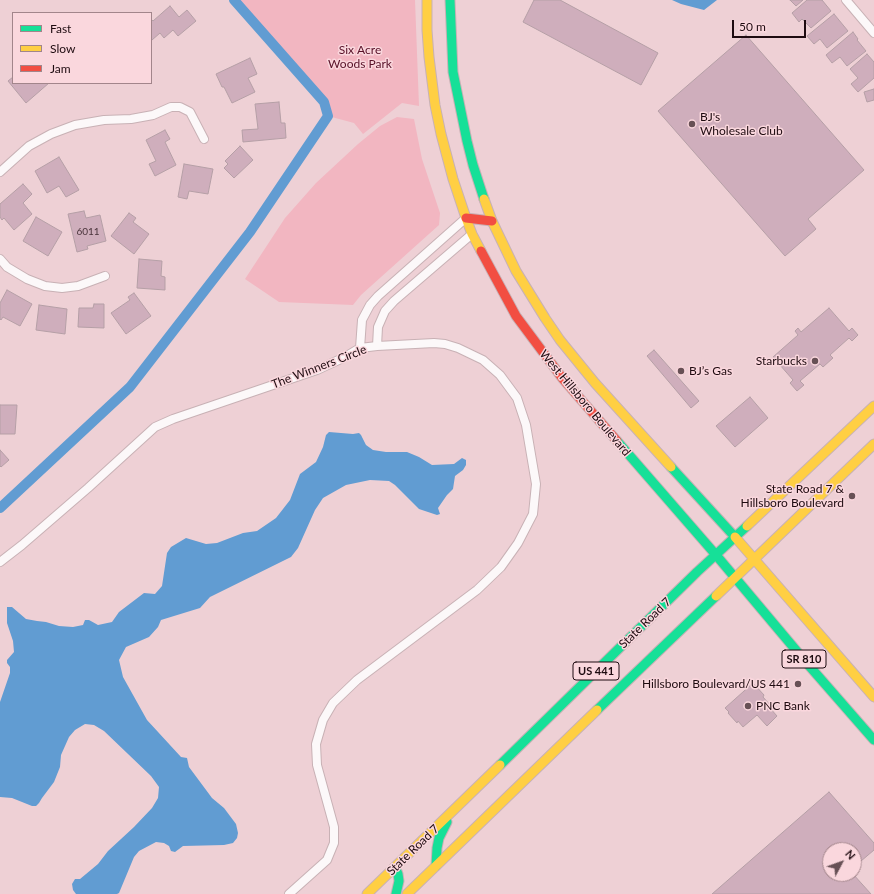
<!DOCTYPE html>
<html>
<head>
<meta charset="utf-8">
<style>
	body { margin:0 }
	#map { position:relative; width:874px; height:894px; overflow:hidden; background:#eed0d5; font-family:Lato,sans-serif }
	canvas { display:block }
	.legend { position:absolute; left:12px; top:12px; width:140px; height:72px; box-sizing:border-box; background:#fad7dd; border:1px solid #a2858b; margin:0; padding:5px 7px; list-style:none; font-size:12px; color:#1e0b10 }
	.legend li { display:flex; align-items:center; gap:8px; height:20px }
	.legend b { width:20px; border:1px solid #a2858b }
	.north { position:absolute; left:822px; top:842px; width:40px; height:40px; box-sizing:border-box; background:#fad7dd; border:1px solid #a2858b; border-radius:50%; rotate:49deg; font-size:11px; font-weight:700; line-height:16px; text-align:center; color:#1e0b10 }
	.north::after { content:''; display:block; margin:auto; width:14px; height:18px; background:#675055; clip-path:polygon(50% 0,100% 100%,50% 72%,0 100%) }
	.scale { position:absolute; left:732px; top:20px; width:74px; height:18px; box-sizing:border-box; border:2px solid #1e0b10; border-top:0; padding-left:5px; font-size:12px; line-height:14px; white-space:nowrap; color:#1e0b10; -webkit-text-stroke:3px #fad7dd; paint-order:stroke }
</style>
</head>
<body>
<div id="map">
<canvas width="874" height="894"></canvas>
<ul class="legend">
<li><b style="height:5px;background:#16e098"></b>Fast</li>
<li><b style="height:5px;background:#ffcf43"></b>Slow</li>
<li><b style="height:5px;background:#f24e42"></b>Jam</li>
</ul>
<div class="north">N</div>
<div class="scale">50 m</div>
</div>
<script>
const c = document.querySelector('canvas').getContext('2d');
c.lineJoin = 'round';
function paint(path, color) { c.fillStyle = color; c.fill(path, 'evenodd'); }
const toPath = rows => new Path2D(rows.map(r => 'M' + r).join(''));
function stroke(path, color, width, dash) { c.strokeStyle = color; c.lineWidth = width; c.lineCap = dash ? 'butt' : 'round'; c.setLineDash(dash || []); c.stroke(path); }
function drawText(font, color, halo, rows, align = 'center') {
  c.font = font + ' Lato,sans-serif'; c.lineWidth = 3; c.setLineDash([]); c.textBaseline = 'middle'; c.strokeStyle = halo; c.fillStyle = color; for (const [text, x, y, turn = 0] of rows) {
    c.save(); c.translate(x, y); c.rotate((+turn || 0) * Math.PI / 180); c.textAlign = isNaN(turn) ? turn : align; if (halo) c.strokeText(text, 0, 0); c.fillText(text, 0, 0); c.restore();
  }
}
const green = toPath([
	[234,0,415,0,419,106,402,103,363,134,354,123,328,116,324,102],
	[397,117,414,119,422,159,440,213,439,225,361,295,353,305,279,302,245,279,285,218,316,183,358,144,380,126]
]);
const water = toPath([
	[672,0,717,0,704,10,681,4],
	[329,432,353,434,359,433,361,435,366,445,373,450,386,452,407,452,419,457,432,465,454,464,462,458,466,460,466,465,463,470,455,476,453,489,447,495,438,508,440,514,437,515,419,509,395,485,389,481,370,480,346,485,323,498,315,510,298,548,291,557,210,597,200,608,161,620,158,627,149,637,126,647,119,660,123,677,147,720,181,757,187,758,189,767,212,798,224,808,236,824,238,833,237,838,233,843,224,845,183,846,175,852,171,851,169,846,164,843,156,842,139,851,134,857,119,893,117,894,76,894,73,890,72,884,75,879,80,879,98,864,108,851,134,827,152,808,158,798,159,787,151,776,104,731,94,725,85,724,75,730,69,737,61,755,60,767,54,782,42,798,39,803,36,806,32,806,12,798,0,797,0,702,10,673,10,667,7,663,7,660,14,652,13,641,7,623,7,607,12,607,26,619,37,621,46,622,59,626,73,627,83,625,85,620,89,620,98,625,112,622,119,612,144,593,155,594,162,586,167,553,171,547,186,538,206,544,217,543,243,533,257,531,276,518,290,500,300,474,316,462,323,447,326,435]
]);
const canal = toPath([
	[0,508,130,387,250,232,328,116,324,102,234,0]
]);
const building = toPath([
	[534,0,560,0,658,53,641,85,523,22,534,0],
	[790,0,803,0,796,6,790,0],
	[807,0,822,0,831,11,811,28,802,19,799,22,792,13,807,0],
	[170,6,179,17,187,10,196,21,178,36,173,30,164,38,160,33,152,40,151,38,151,19,153,21,170,6],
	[834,14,848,31,827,48,820,39,814,44,807,36,834,14],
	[853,32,858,39,857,40,866,51,847,66,840,57,832,63,826,55,853,32],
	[746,35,864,170,808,219,816,229,785,256,658,111,746,35],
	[867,54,874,62,874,78,858,92,851,84,858,78,850,69,867,54],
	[250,58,257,74,248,78,255,92,232,103,224,87,222,87,216,74,250,58],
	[13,77,13,83,49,83,26,103,8,81,13,77],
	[874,89,874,100,867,102,864,92,874,89],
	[279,102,281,123,285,123,286,138,243,142,242,130,258,129,255,104,279,102],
	[165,130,170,139,165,142,176,165,155,176,149,164,156,161,146,140,165,130],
	[240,146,253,160,234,178,224,168,228,164,225,161,240,146],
	[59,157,79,190,66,197,59,186,47,193,35,171,59,157],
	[184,164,213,169,208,194,189,191,187,199,178,197,184,164],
	[23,184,32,194,23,203,32,214,14,230,4,218,2,220,0,217,0,204,23,184],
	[84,211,86,218,100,215,106,241,87,246,88,249,77,252,68,214,84,211],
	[129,213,136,218,133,222,149,234,134,254,111,236,129,213],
	[36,217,62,232,48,256,23,241,36,217],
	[139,259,162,261,161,276,165,277,165,290,137,288,139,259],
	[7,290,32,304,20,326,3,317,1,320,0,319,0,303,7,290],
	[134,293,151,316,126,334,111,313,130,300,128,297,134,293],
	[94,304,104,304,104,328,78,327,79,308,93,308,94,304],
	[39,305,67,309,65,334,36,330,39,305],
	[829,308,849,331,852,328,858,335,852,341,849,338,830,355,833,358,823,367,820,364,800,381,804,385,797,391,790,383,793,380,773,357,798,335,795,331,798,328,801,332,829,308],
	[654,350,699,401,691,408,647,356,654,350],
	[750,397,768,418,735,447,716,426,750,397],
	[0,405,17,405,15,434,0,434,0,405],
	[0,450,9,460,1,467,0,466,0,450],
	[753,683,764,695,763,697,770,705,769,707,777,716,767,726,757,715,743,727,738,721,737,723,728,713,729,712,725,708,753,683],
	[829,792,874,843,874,850,854,867,854,850,830,850,830,874,853,874,871,894,712,894,829,792]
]);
const street = toPath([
	[846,0,874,33],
	[0,172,29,146,51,134,75,125,104,120,131,119,153,115,171,107,180,107,190,112,204,139],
	[0,259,7,267,27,279,45,286,62,288,78,286,105,276],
	[377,346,378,327,385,311,394,301,472,234],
	[360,348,362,320,370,305,378,296,466,218],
	[0,562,22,545,88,488,155,427,173,419,317,370,345,357,360,348,377,346,434,343,445,344,458,348,483,360,500,375,517,398,526,425,536,484,533,514,518,543,501,567,477,590,357,680,333,703,323,720,316,744,317,765,334,827,334,843,327,860,289,894]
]);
const fast = toPath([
	[450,0,453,72,467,141,473,165,484,199],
	[617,441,716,555],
	[671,467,735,537],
	[716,555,805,661,874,740],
	[597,710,716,596],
	[500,765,697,572,747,526],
	[436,866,437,848,439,838,447,822],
	[395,867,398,874,399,881,396,894]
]);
const slow = toPath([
	[427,0,427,30,429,57,435,105,441,134,453,179,466,218,472,234,481,251],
	[484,199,492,221,516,271,545,318,560,340,595,383,671,467],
	[747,526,874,406],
	[735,537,874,697],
	[716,596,874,444],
	[367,894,500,765],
	[407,894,597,710]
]);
const jam = toPath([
	[466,218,492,221],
	[481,251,516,316,563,379,617,441]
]);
const markers = [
	[692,124,4,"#675055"],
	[815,361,4,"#675055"],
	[681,371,4,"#675055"],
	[852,496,4,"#675055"],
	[798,684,4,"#675055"],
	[748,706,4,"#675055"]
];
const numberNames = [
	["6011",88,232]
];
const shields = [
	[804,659,44],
	[596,671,46]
];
const shieldNames = [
	["SR 810",804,659],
	["US 441",596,671]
];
const parkNames = [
	["Six Acre",360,50],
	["Woods Park",360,64]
];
const poiNames = [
	["BJ's",700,117],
	["Wholesale Club",700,131],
	["Starbucks",807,361,"right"],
	["BJ’s Gas",689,371],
	["State Road 7 &",844,489,"right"],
	["Hillsboro Boulevard",844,503,"right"],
	["Hillsboro Boulevard/US 441",790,684,"right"],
	["PNC Bank",756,706]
];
const streetNames = [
	["The Winners Circle",319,367,-21],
	["West Hillsboro Boulevard",585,403,50],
	["State Road 7",645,623,-44],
	["State Road 7",413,850,-44]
];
paint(green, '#f2b6c1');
paint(water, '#619cd2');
stroke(canal, '#619cd2', 10);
paint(building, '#cfaebc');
stroke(building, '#b59fa6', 1);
stroke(street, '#c8b1b5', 10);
stroke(fast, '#c8b1b5', 11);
stroke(slow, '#c8b1b5', 11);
stroke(jam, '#c8b1b5', 11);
stroke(street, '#fcf8f9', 8);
stroke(fast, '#16e098', 9);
stroke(slow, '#ffcf43', 9);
stroke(jam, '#f24e42', 9);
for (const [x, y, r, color] of markers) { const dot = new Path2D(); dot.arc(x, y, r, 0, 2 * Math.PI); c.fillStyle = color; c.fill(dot); stroke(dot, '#fad7dd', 1.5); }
drawText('10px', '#4a343b', null, numberNames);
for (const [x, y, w] of shields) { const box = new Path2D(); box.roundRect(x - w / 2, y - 9, w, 18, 3); c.fillStyle = '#fad7dd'; c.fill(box); stroke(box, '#1e0b10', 1); }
drawText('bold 11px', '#1e0b10', null, shieldNames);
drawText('12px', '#581128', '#fad7dd', parkNames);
drawText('12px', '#1e0b10', '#fad7dd', poiNames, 'left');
drawText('12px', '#1e0b10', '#fad7dd', streetNames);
</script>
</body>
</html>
